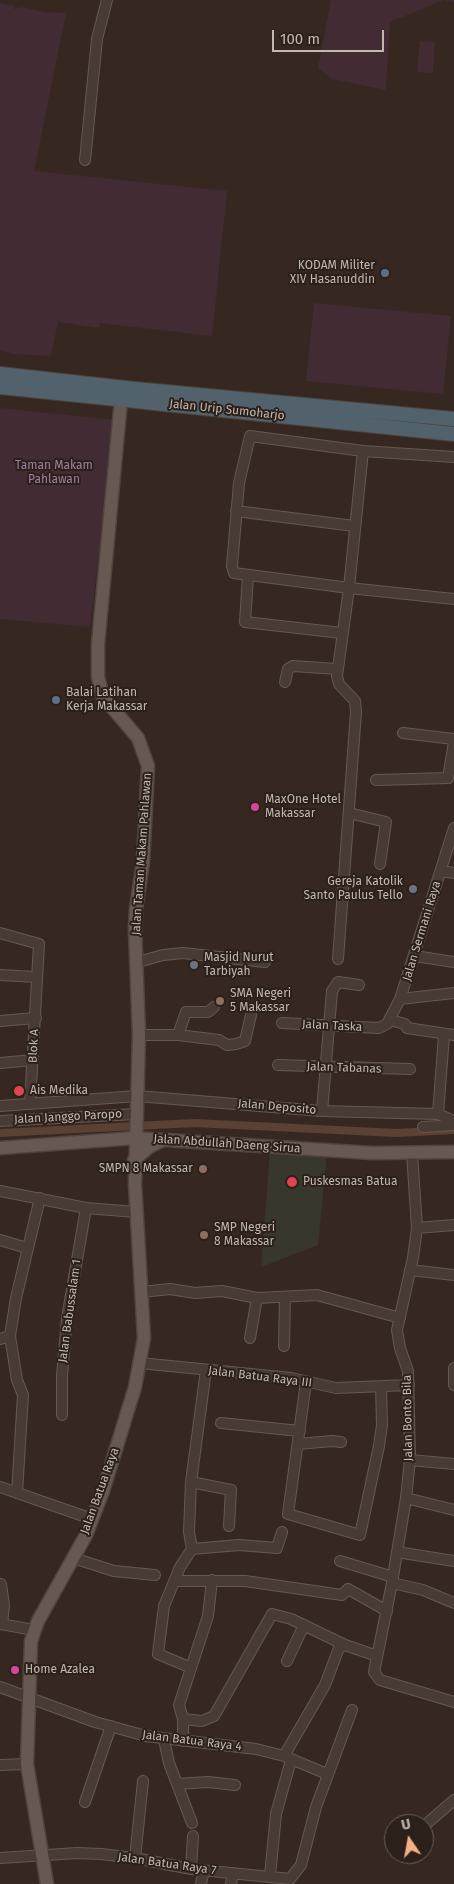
<!DOCTYPE html>
<html>
<head>
<meta charset="utf-8">
<style>
	body { margin:0 }
	#map { position:relative; width:454px; height:1884px; overflow:hidden; background:#362821; font-family:"Fira Sans",sans-serif }
	canvas { display:block }
	.north { position:absolute; left:384px; top:1814px; width:50px; height:50px; box-sizing:border-box; background:#2b201a; border:1px solid #685c55; border-radius:50%; rotate:348deg; font-size:14px; font-weight:700; line-height:20px; text-align:center; color:#c4b7ae }
	.north::after { content:''; display:block; margin:auto; width:18px; height:22px; background:#f3af84; clip-path:polygon(50% 0,100% 100%,50% 72%,0 100%) }
	.scale { position:absolute; left:272px; top:30px; width:112px; height:22px; box-sizing:border-box; border:2px solid #c4b7ae; border-top:0; padding-left:6px; font-size:15px; line-height:18px; white-space:nowrap; color:#c4b7ae; -webkit-text-stroke:4px #2b201a; paint-order:stroke }
</style>
</head>
<body>
<div id="map">
<canvas width="454" height="1884"></canvas>
<div class="north">U</div>
<div class="scale">100 m</div>
</div>
<script>
const c = document.querySelector('canvas').getContext('2d');
c.lineJoin = 'round';
function paint(path, color) { c.fillStyle = color; c.fill(path, 'evenodd'); }
const toPath = rows => new Path2D(rows.map(r => 'M' + r).join(''));
function stroke(path, color, width, dash) { c.strokeStyle = color; c.lineWidth = width; c.lineCap = dash ? 'butt' : 'round'; c.setLineDash(dash || []); c.stroke(path); }
function drawText(font, color, halo, rows, align = 'center') {
  c.font = font + ' "Fira Sans",sans-serif'; c.lineWidth = 4; c.setLineDash([]); c.textBaseline = 'middle'; c.strokeStyle = halo; c.fillStyle = color; for (const [text, x, y, turn = 0] of rows) {
    c.save(); c.translate(x, y); c.rotate((+turn || 0) * Math.PI / 180); c.textAlign = isNaN(turn) ? turn : align; if (halo) c.strokeText(text, 0, 0); c.fillText(text, 0, 0); c.restore();
  }
}
const medical = toPath([
	[270,1151,327,1153,318,1245,261,1267]
]);
const green = toPath([
	[331,0,454,0,454,2,444,0,390,22,386,90,332,79,318,68],
	[0,3,13,5,14,9,22,7,44,12,66,13,34,171,227,191,212,336,100,323,99,328,58,322,51,356,13,354,0,350],
	[420,41,435,42,433,73,417,72],
	[314,303,451,316,443,394,306,381],
	[0,408,115,420,90,627,0,619]
]);
const canal = toPath([
	[0,1133,194,1123,397,1133,454,1130]
]);
const minor = toPath([
	[85,160,97,39,107,0],
	[363,451,349,588,234,573,232,566,239,483,250,436,363,451,454,457],
	[236,511,354,526],
	[248,576,245,622,342,633],
	[285,682,288,669,293,666,337,669],
	[403,733,454,739],
	[376,780,448,778,454,742],
	[349,813,386,822,380,864],
	[441,871,454,873],
	[0,933,39,944,30,1104],
	[415,956,454,962],
	[338,959,356,712,355,701,339,684,337,676,349,588,454,599],
	[138,962,163,955,183,953,265,962],
	[0,975,36,977],
	[400,999,454,993],
	[390,1020,405,1024,407,1028,454,1035],
	[0,1021,36,1018],
	[282,1023,379,1028,387,1024,400,999,454,828],
	[139,1035,178,1035,219,1040,227,1045,236,1044,245,1041,251,1015],
	[178,1035,186,1012,208,1012,214,1007],
	[0,1063,33,1060],
	[278,1065,410,1069],
	[0,1106,137,1096,321,1111,438,1114,454,1121],
	[322,1111,332,991,338,982,359,985],
	[438,1114,444,1035],
	[0,1121,136,1114],
	[423,1127,454,1125],
	[412,1153,417,1228,413,1258,397,1330,400,1348,408,1371,410,1460,406,1498,392,1583,374,1672,380,1680,454,1702],
	[0,1191,86,1208,136,1212],
	[417,1228,454,1225],
	[0,1240,27,1248],
	[410,1270,454,1275],
	[142,1292,170,1289,195,1293,222,1291,257,1298,317,1295,400,1318],
	[250,1338,257,1298],
	[0,1339,10,1336],
	[284,1346,285,1297],
	[140,1363,291,1378,336,1388,409,1385],
	[454,1368,454,1385],
	[306,1382,288,1514,360,1535,379,1446,382,1425,381,1387],
	[62,1415,62,1376,67,1318,86,1208],
	[221,1423,300,1431],
	[298,1444,332,1441,341,1442],
	[410,1460,454,1464],
	[191,1482,231,1490,229,1526],
	[0,1487,92,1519],
	[17,1493,23,1395,17,1380,10,1336,16,1298,40,1198],
	[406,1498,454,1510],
	[192,1549,239,1545,277,1548,282,1532],
	[397,1552,454,1561],
	[73,1558,114,1571,155,1575],
	[340,1561,393,1577],
	[175,1581,245,1581,342,1595,348,1589,387,1611],
	[392,1583,423,1590,454,1603],
	[1,1584,4,1605,2,1624],
	[0,1624,34,1630],
	[287,1661,304,1625],
	[189,1667,158,1654,164,1606,180,1567,192,1549,189,1532,191,1482,206,1370],
	[0,1687,95,1722,146,1736,256,1749,284,1756,327,1774],
	[183,1719,202,1721,214,1716,272,1614,291,1619,345,1645],
	[164,1740,169,1763,192,1823],
	[183,1741,183,1719,179,1705,208,1616,212,1580],
	[284,1756,325,1685,339,1648,345,1645,377,1656],
	[0,1765,27,1764],
	[177,1784,208,1782,235,1785],
	[85,1802,111,1726],
	[424,1826,454,1800],
	[0,1858,77,1853,101,1854,135,1858,191,1869,290,1879,301,1865,316,1807,352,1710],
	[135,1858,143,1781],
	[191,1869,193,1836],
	[270,1876,276,1814,291,1760],
	[201,1884,204,1870],
	[231,1884,233,1873]
]);
const major = toPath([
	[0,1148,134,1138,372,1153,454,1152],
	[134,1160,149,1147,163,1140],
	[47,1884,27,1764,31,1641,38,1621,86,1535,103,1491,135,1387,144,1338,135,1184,139,1035,135,929,136,909,143,862,148,766,138,738,103,697,98,677,98,644,121,400]
]);
const highway = toPath([
	[0,374,134,389,454,419],
	[0,387,454,434]
]);
const markers = [
	[385,273,5,"#5c6f8a"],
	[56,700,5,"#5c6f8a"],
	[255,807,5,"#d1479c"],
	[413,889,5,"#6b7280"],
	[194,965,5,"#6b7280"],
	[220,1001,5,"#8d6e63"],
	[19,1091,6,"#e0444e"],
	[203,1169,5,"#8d6e63"],
	[292,1182,6,"#e0444e"],
	[204,1235,5,"#8d6e63"],
	[15,1670,5,"#d1479c"]
];
const poiNames = [
	["KODAM Militer",375,266,"right"],
	["XIV Hasanuddin",375,280,"right"],
	["Balai Latihan",66,693],
	["Kerja Makassar",66,707],
	["MaxOne Hotel",265,800],
	["Makassar",265,814],
	["Gereja Katolik",403,882,"right"],
	["Santo Paulus Tello",403,896,"right"],
	["Masjid Nurut",204,958],
	["Tarbiyah",204,972],
	["SMA Negeri",230,994],
	["5 Makassar",230,1008],
	["Ais Medika",30,1091],
	["SMPN 8 Makassar",193,1169,"right"],
	["Puskesmas Batua",303,1182],
	["SMP Negeri",214,1228],
	["8 Makassar",214,1242],
	["Home Azalea",25,1670]
];
const streetNames = [
	["Jalan Urip Sumoharjo",227,410,6],
	["Jalan Taman Makam Pahlawan",142,854,-86],
	["Jalan Sermani Raya",422,931,-73],
	["Jalan Taska",332,1026,3],
	["Blok A",34,1046,-87],
	["Jalan Tabanas",344,1068,2],
	["Jalan Deposito",277,1107,5],
	["Jalan Janggo Paropo",68,1117,-3],
	["Jalan Abdullah Daeng Sirua",227,1144,4],
	["Jalan Babussalam 1",70,1311,-82],
	["Jalan Batua Raya III",260,1377,7],
	["Jalan Bonto Bila",408,1418,-91],
	["Jalan Batua Raya",100,1491,-70],
	["Jalan Batua Raya 4",192,1741,7],
	["Jalan Batua Raya 7",167,1864,8]
];
const parkNames = [
	["Taman Makam",54,466],
	["Pahlawan",54,480]
];
paint(medical, '#38372c');
paint(green, '#422b32');
stroke(canal, '#5b4133', 8);
stroke(minor, '#655952', 12);
stroke(major, '#50443e', 15);
stroke(highway, '#4e433c', 16);
stroke(minor, '#473b34', 10);
stroke(major, '#675952', 12);
stroke(highway, '#51626d', 14);
for (const [x, y, r, color] of markers) { const dot = new Path2D(); dot.arc(x, y, r, 0, 2 * Math.PI); c.fillStyle = color; c.fill(dot); stroke(dot, '#2b201a', 2); }
drawText('12px', '#c4b7ae', '#2b201a', poiNames, 'left');
drawText('12px', '#c4b7ae', '#2b201a', streetNames);
drawText('12px', '#a37ea3', '#2b201a', parkNames);
</script>
</body>
</html>
